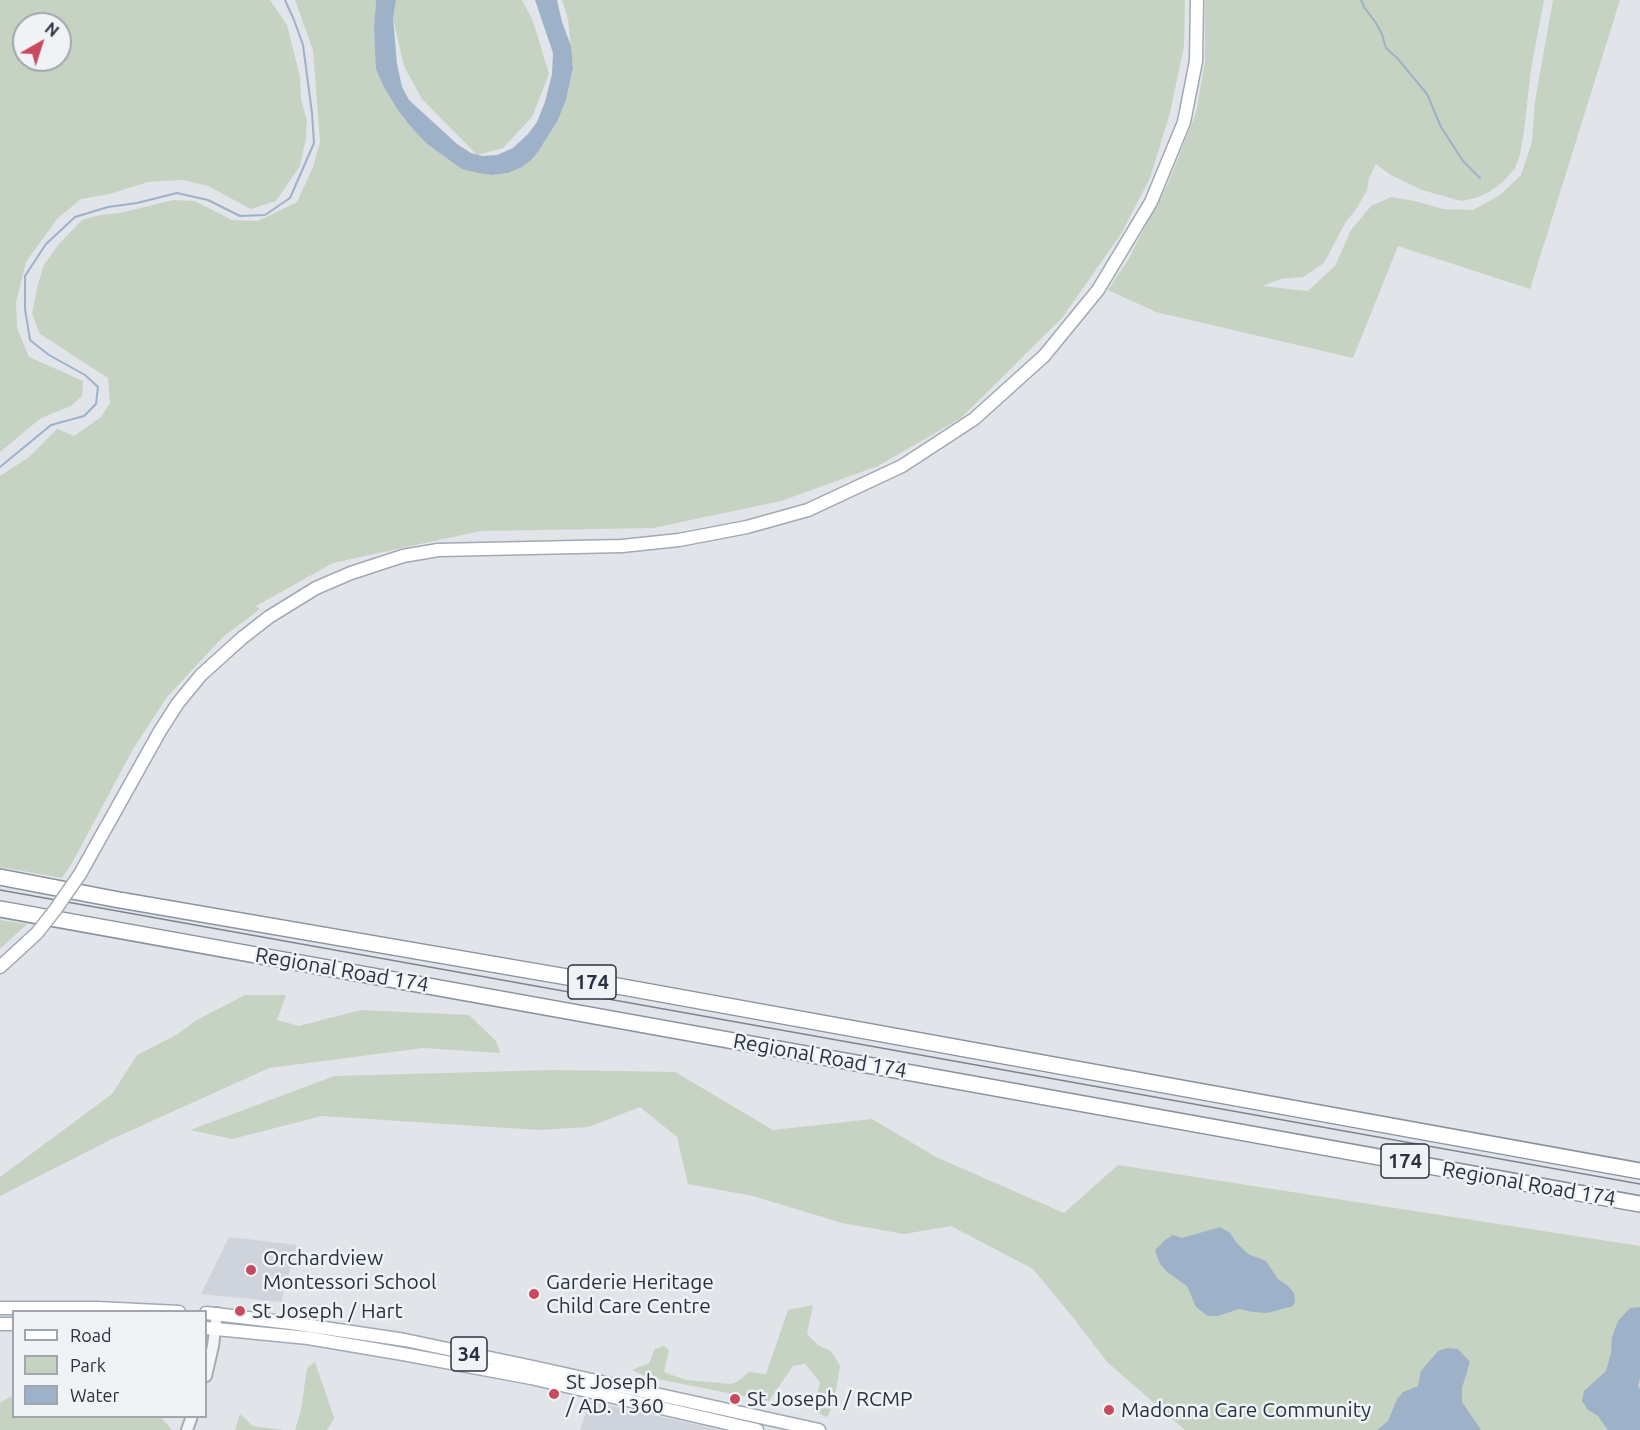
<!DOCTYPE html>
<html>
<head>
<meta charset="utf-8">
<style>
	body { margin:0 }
	#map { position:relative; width:1640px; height:1430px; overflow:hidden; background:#e1e4e9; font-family:Ubuntu,sans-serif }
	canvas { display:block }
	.legend { position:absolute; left:12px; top:1310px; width:195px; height:108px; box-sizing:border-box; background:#f0f3f6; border:2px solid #a1a6ad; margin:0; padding:8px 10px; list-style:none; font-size:18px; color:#2a3240 }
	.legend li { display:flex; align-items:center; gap:12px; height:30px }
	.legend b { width:30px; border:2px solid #a1a6ad }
	.north { position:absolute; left:12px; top:12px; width:60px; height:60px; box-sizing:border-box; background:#f0f3f6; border:2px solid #a1a6ad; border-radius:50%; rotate:39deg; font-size:16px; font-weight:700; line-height:24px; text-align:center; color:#2a3240 }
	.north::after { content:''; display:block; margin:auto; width:21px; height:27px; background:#c94a5f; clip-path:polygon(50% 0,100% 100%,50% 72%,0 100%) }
</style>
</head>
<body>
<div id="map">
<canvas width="1640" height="1430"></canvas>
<ul class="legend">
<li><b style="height:8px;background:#fff"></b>Road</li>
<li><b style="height:16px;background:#c7d3c2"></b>Park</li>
<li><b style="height:16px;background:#9db2c8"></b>Water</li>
</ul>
<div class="north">N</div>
</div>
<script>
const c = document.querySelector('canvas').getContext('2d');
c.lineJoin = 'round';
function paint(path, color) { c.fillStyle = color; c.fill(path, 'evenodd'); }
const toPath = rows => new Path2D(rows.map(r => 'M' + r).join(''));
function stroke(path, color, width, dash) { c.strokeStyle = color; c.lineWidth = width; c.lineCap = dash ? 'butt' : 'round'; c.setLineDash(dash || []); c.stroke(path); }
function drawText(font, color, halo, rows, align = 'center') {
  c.font = font + ' Ubuntu,sans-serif'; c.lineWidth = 5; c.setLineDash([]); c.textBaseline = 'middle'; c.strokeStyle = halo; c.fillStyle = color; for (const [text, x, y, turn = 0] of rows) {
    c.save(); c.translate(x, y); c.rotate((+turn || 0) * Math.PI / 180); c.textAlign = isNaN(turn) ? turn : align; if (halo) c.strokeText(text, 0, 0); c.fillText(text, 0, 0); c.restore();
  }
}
const built = toPath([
	[229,1237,297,1245,281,1302,201,1294],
	[590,1401,653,1415,720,1430,580,1430]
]);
const green = toPath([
	[0,0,270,0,287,25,300,77,301,99,307,121,306,138,300,166,276,201,251,209,208,186,183,180,148,182,110,194,81,199,57,219,26,262,16,302,17,328,29,357,83,381,82,396,71,406,41,418,0,452],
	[24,24,60,24,60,60,24,60],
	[295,0,376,0,374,28,384,87,397,109,411,127,427,144,462,168,492,175,508,173,522,167,538,152,558,120,566,100,573,68,568,19,562,0,1185,0,1184,46,1170,113,1150,178,1121,234,1062,318,961,418,878,466,781,501,653,528,480,531,333,563,256,606,260,609,223,637,167,697,133,749,72,863,62,878,0,867,0,476,29,457,57,429,74,436,101,417,110,403,108,378,40,334,32,314,38,284,44,265,58,245,82,220,100,215,120,213,173,200,195,201,232,220,258,221,297,202,313,167,320,142,313,50],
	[396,0,522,0,533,21,549,74,532,117,503,148,477,155,422,99,404,66,393,19],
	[1205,0,1544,0,1531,69,1524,131,1520,155,1515,168,1503,182,1489,192,1476,198,1461,201,1422,190,1389,174,1376,164,1369,178,1367,190,1357,208,1345,223,1324,263,1303,277,1281,279,1262,286,1308,291,1335,266,1351,230,1371,206,1391,197,1415,201,1443,209,1473,210,1500,195,1521,175,1532,142,1535,101,1553,0,1620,0,1530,289,1398,246,1353,358,1156,312,1108,290,1128,260,1168,183,1196,113,1205,61],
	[0,920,27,924,0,949],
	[245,995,286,995,277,1020,299,1026,361,1010,469,1015,496,1041,500,1053,423,1048,269,1068,110,1140,0,1196,0,1177,112,1094,137,1055,178,1034,195,1021],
	[553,1070,675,1072,773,1130,872,1119,936,1157,1064,1213,1118,1165,1640,1246,1640,1430,1185,1430,1107,1362,1075,1320,1033,1269,951,1226,904,1234,842,1223,753,1196,688,1184,677,1137,640,1107,588,1127,539,1130,322,1116,232,1139,190,1130,334,1076],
	[813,1305,807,1334,818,1345,831,1351,840,1366,834,1402,828,1416,826,1417,813,1410,820,1382,805,1364,793,1366,769,1401,647,1377,632,1370,649,1363,655,1349,664,1346,669,1350,664,1372,686,1380,731,1384,737,1382,749,1372,766,1374,788,1310],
	[315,1362,334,1418,327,1430,295,1430,301,1410,307,1368],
	[13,1396,14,1416,161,1417,172,1430,0,1430,0,1403,10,1397],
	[240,1414,253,1426,283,1430,235,1430]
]);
const water = toPath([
	[376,0,396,0,393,19,397,64,402,87,409,100,457,144,471,153,482,156,497,155,513,148,528,134,537,122,545,102,552,74,553,53,535,0,557,0,562,22,571,46,573,68,566,100,558,120,538,152,531,160,522,167,508,173,492,175,478,173,462,169,427,144,411,127,397,109,384,87,376,69,374,28],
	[1220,1227,1230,1233,1236,1242,1248,1254,1266,1261,1278,1279,1287,1285,1294,1293,1295,1302,1293,1306,1267,1313,1253,1312,1239,1309,1218,1316,1208,1316,1196,1307,1187,1286,1167,1272,1160,1264,1155,1250,1165,1240,1173,1235,1182,1238],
	[1640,1307,1640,1378,1638,1386,1640,1390,1640,1430,1608,1430,1598,1416,1588,1410,1582,1401,1584,1391,1606,1371,1611,1353,1612,1337,1618,1321,1630,1308],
	[1447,1348,1458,1349,1470,1362,1462,1388,1462,1402,1481,1430,1377,1430,1388,1421,1397,1399,1403,1392,1418,1386,1421,1371,1438,1351]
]);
const stream = toPath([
	[1361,0,1364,7,1376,23,1382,34,1386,48,1398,59,1427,94,1441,127,1463,161,1480,178],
	[0,467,51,425,84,416,96,404,98,387,85,375,49,355,30,340,25,309,25,276,46,244,75,217,108,207,137,203,177,193,208,200,240,216,265,215,290,198,314,143,312,113,303,45,294,20,285,0]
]);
const minor = toPath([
	[206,1376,213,1346,217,1313],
	[187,1430,192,1416]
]);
const major = toPath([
	[80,874,160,731,178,703,201,675,242,638,269,617,316,588,351,573,403,556,438,550,622,546,679,540,747,527,808,510,902,466,974,419,1044,356,1098,290,1151,202,1184,122,1196,61,1197,0],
	[0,967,37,933],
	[0,1308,97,1308,179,1312],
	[206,1313,291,1323,405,1340,533,1367,819,1430],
	[0,1324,14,1324],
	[206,1328,308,1338,403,1354,531,1378,757,1430]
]);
const highway = toPath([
	[0,877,114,899,573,978,1640,1171],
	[0,909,1640,1204]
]);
const tram = toPath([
	[0,890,1640,1184]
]);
const majorBridge = toPath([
	[37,933,55,910,80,874]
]);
const markers = [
	[251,1270,6,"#c94a5f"],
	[534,1294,6,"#c94a5f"],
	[240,1311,6,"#c94a5f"],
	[554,1394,6,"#c94a5f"],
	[735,1399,6,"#c94a5f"],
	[1109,1410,6,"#c94a5f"]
];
const shields = [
	[592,982,48],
	[1405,1161,48],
	[469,1354,36]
];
const shieldNames = [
	["174",592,982],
	["174",1405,1161],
	["34",469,1354]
];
const streetNames = [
	["Regional Road 174",342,970,10],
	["Regional Road 174",820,1056,10],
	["Regional Road 174",1529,1184,10]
];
const poiNames = [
	["Orchardview",263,1258],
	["Montessori School",263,1282],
	["Garderie Heritage",546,1282],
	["Child Care Centre",546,1306],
	["St Joseph / Hart",252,1311],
	["St Joseph",566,1382],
	["/ AD. 1360",566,1406],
	["St Joseph / RCMP",747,1399],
	["Madonna Care Community",1121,1410]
];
paint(built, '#cfd3db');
paint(green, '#c7d3c2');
paint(water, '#9db2c8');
stroke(stream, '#9db2c8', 2);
stroke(minor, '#a6abb3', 14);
stroke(major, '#a0a9b4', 15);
stroke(highway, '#89929f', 18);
stroke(minor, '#f3f5f7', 10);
stroke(major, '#fff', 12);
stroke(highway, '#fff', 15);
stroke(tram, '#7b8492', 1.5);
stroke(majorBridge, '#a0a9b4', 15, []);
stroke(majorBridge, '#fff', 12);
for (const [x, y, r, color] of markers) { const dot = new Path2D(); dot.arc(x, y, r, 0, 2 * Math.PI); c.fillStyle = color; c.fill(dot); stroke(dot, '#f0f3f6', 2); }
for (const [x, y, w] of shields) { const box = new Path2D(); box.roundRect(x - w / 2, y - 17, w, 34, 4.5); c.fillStyle = '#f0f3f6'; c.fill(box); stroke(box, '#2a3240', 1.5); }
drawText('bold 20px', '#2a3240', null, shieldNames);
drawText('21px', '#2a3240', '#f0f3f6', streetNames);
drawText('21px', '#2a3240', '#f0f3f6', poiNames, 'left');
</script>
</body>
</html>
